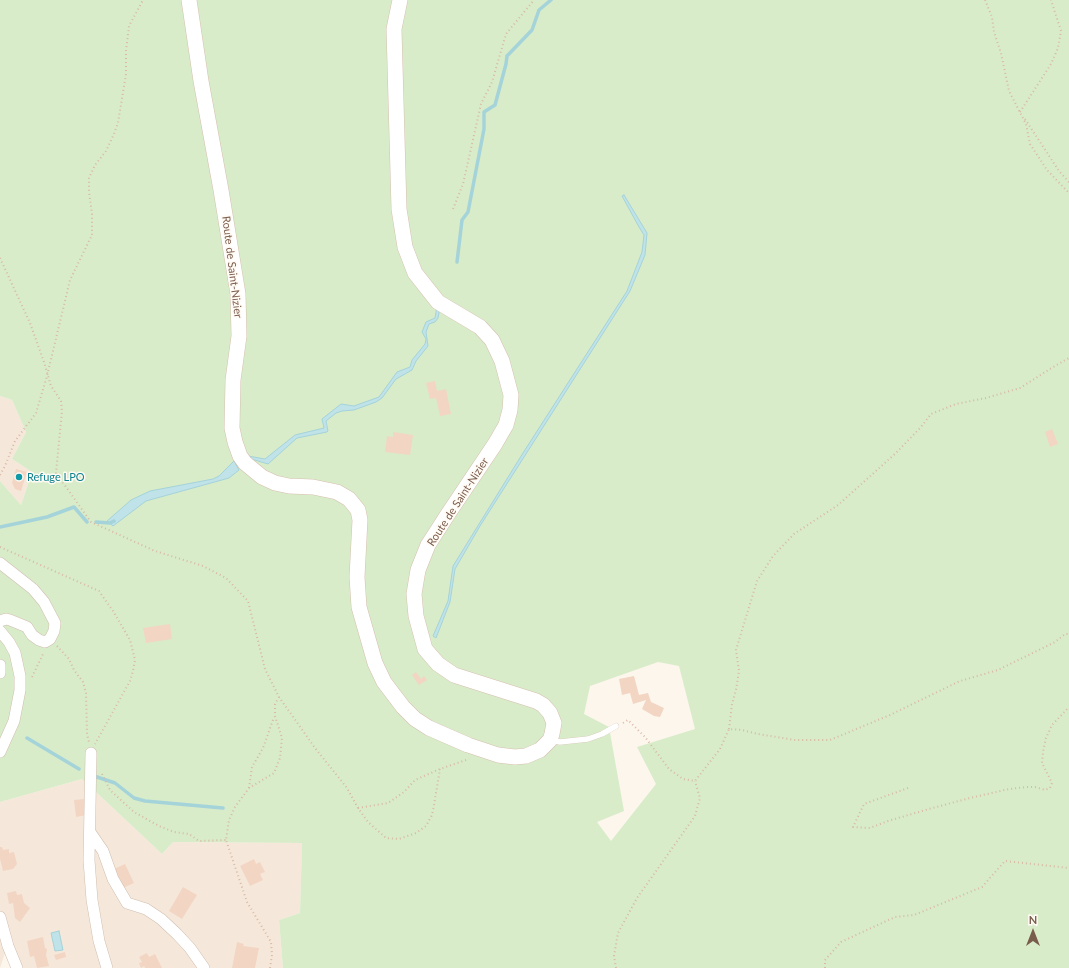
<!DOCTYPE html>
<html>
<head>
<meta charset="utf-8">
<style>
	body { margin:0 }
	#map { position:relative; width:1069px; height:968px; overflow:hidden; background:#fdf6ec; font-family:Lato,sans-serif }
	canvas { display:block }
	.north { position:absolute; left:1013px; top:912px; width:40px; height:40px; -webkit-text-stroke:3px #fffaf3; paint-order:stroke; rotate:0deg; font-size:11px; font-weight:700; line-height:16px; text-align:center; color:#7a5c4d }
	.north::after { content:''; display:block; margin:auto; width:14px; height:18px; background:#7a5c4d; clip-path:polygon(50% 0,100% 100%,50% 72%,0 100%) }
</style>
</head>
<body>
<div id="map">
<canvas width="1069" height="968"></canvas>
<div class="north">N</div>
</div>
<script>
const c = document.querySelector('canvas').getContext('2d');
c.lineJoin = 'round';
function paint(path, color) { c.fillStyle = color; c.fill(path, 'evenodd'); }
const toPath = rows => new Path2D(rows.map(r => 'M' + r).join(''));
function stroke(path, color, width, dash) { c.strokeStyle = color; c.lineWidth = width; c.lineCap = dash ? 'butt' : 'round'; c.setLineDash(dash || []); c.stroke(path); }
function drawText(font, color, halo, rows, align = 'center') {
  c.font = font + ' Lato,sans-serif'; c.lineWidth = 3; c.setLineDash([]); c.textBaseline = 'middle'; c.strokeStyle = halo; c.fillStyle = color; for (const [text, x, y, turn = 0] of rows) {
    c.save(); c.translate(x, y); c.rotate((+turn || 0) * Math.PI / 180); c.textAlign = isNaN(turn) ? turn : align; if (halo) c.strokeText(text, 0, 0); c.fillText(text, 0, 0); c.restore();
  }
}
const residential = toPath([
	[0,396,12,400,26,432,12,459,32,472,21,505,0,481],
	[82,779,162,854,173,842,302,843,300,913,279,920,283,968,13,968,5,953,0,968,0,802]
]);
const green = toPath([
	[0,0,1069,0,1069,968,283,968,279,920,300,913,302,843,173,842,162,854,82,779,0,802,0,481,21,505,32,472,12,459,26,432,12,400,0,396],
	[658,662,679,666,695,729,637,747,656,784,611,841,597,822,624,811,609,727,584,714,590,686]
]);
const water = toPath([
	[624,195,647,233,645,255,630,291,480,526,455,569,450,602,436,638,433,636,448,601,453,566,523,453,627,291,642,252,644,235,639,227,622,196,624,195],
	[437,306,440,308,438,318,435,322,429,324,426,332,428,346,416,361,412,370,396,379,382,398,376,402,354,410,342,411,336,413,326,421,328,431,327,432,297,438,268,464,248,458,248,456,265,459,295,435,324,428,322,419,341,404,354,406,379,397,397,372,410,367,412,360,425,344,426,339,422,332,426,322,435,318,437,306],
	[234,461,239,470,229,478,146,501,113,526,107,521,131,500,150,491,213,479,219,476,234,461],
	[59,931,63,950,55,951,51,933,59,931]
]);
const stream = toPath([
	[457,262,462,220,468,212,484,129,484,112,495,105,506,64,507,56,532,30,539,10,551,0],
	[96,522,110,523,114,521],
	[0,527,47,517,74,507,87,522],
	[27,738,79,769],
	[94,776,115,783,134,798,145,801,223,808]
]);
const building = toPath([
	[435,381,437,391,446,389,451,414,440,416,436,398,430,399,426,383],
	[1052,429,1058,444,1050,447,1045,432],
	[393,432,413,435,410,455,385,452,387,436,393,437],
	[16,469,27,472,21,491,15,489,12,483],
	[170,624,172,639,146,643,143,628],
	[416,672,421,679,424,676,427,680,419,685,412,675],
	[634,676,639,695,648,693,651,702,664,708,660,717,654,716,642,709,646,700,633,704,630,693,622,695,619,679],
	[84,799,86,815,76,817,74,800],
	[0,847,2,847,3,850,9,849,9,853,14,852,17,864,13,869,3,871,0,859],
	[254,859,256,864,260,862,265,872,260,874,263,880,250,886,240,866],
	[125,864,134,883,123,888,114,869],
	[183,887,197,895,182,919,169,911],
	[16,891,17,895,22,894,24,903,30,908,20,922,15,918,13,903,9,904,7,893],
	[43,937,45,948,47,949,46,955,49,966,37,968,34,956,30,957,27,941],
	[237,942,244,944,243,946,259,948,255,968,232,968],
	[65,952,66,957,56,960,54,955],
	[147,953,149,957,155,954,162,968,145,968,144,966,141,968,139,963,142,962,139,957]
]);
const path = toPath([
	[985,0,992,17,994,32,1001,53,1009,91,1026,124,1030,144,1047,170,1069,193],
	[1020,112,1051,64,1058,48,1061,31,1051,0],
	[1025,119,1059,171,1069,182],
	[453,209,463,184,481,104,492,82,506,34,534,0],
	[0,258,30,323,44,362,51,386,61,401,62,411,56,473,91,522,155,551,203,566,226,578,248,601,265,669,279,697,315,748,347,788,358,808,368,822,386,838,399,839,416,833,426,826,432,815,434,805,440,769],
	[0,475,5,466,15,441,36,413,47,376,70,280,92,235,92,214,89,192,89,178,95,165,106,151,114,134,118,123,126,74,126,51,129,26,143,0],
	[0,547,99,591,113,611,130,640,135,660,133,671,130,681,95,744],
	[57,646,69,659,74,670,83,682,86,693,87,734,89,742],
	[32,677,44,652],
	[623,723,628,720,645,737,669,769,683,779,695,781,720,749,729,729,742,730,758,734,795,740,830,740,890,715,960,681,998,670,1055,642,1065,634,1069,634],
	[729,729,732,704,736,690,739,671,736,650,757,581,773,556,794,534,838,505,896,453,921,427,931,414,956,404,986,398,1020,388,1050,369,1069,358],
	[102,774,110,790,134,812,159,826,174,832,189,834,199,841,226,840],
	[249,788,252,767,263,748,274,717],
	[908,788,864,804,853,827,870,828,888,821,929,809,970,798,1009,789,1027,787,1035,787,1045,790,1050,788,1052,783,1042,763,1043,752,1046,738,1052,725,1069,707],
	[358,808,388,803,404,792,415,780,440,769,469,759],
	[270,968,272,955,271,942,247,902,226,840,229,820,235,807,249,788,274,773,280,758,282,738,275,716,275,704,279,697],
	[616,968,614,956,618,933,637,898,695,816,700,798,695,781],
	[825,968,825,960,841,942,895,917,914,915,982,887,1005,861,1069,868]
]);
const lane = toPath([
	[550,740,560,742,588,739,602,734,616,726]
]);
const street = toPath([
	[0,563,33,589,44,602,55,623,54,631,50,639,45,642,39,640,32,635,27,627,10,620,6,619,0,621],
	[0,631,9,642,15,653,20,676,20,690,14,721,0,752],
	[0,665,0,673],
	[91,753,89,860,92,900,99,941,107,968],
	[90,832,103,851,113,879,127,903,146,909,161,919,177,934,190,948,204,968],
	[0,917,8,946,17,968]
]);
const secondary = toPath([
	[189,0,201,81,221,190,238,294,239,336,233,380,232,428,235,442,240,456,245,463,262,477,275,483,289,486,313,487,337,492,349,499,358,510,360,520,357,577,359,607,375,663,384,682,403,707,415,719,429,728,468,745,498,755,515,757,526,756,540,750,550,740,552,734,554,723,550,713,543,705,536,701,454,675,438,664,425,649,416,616,414,594,418,570,428,545,448,514,495,444,506,425,510,410,511,395,502,361,492,340,480,327,438,302,415,273,405,247,399,209,394,29,400,0]
]);
const markers = [
	[19,477,4,"#0f9aa8"]
];
const streetNames = [
	["Route de Saint-Nizier",232,267,83],
	["Route de Saint-Nizier",458,502,-57]
];
const cultureNames = [
	["Refuge LPO",27,477]
];
paint(residential, '#f5e8da');
paint(green, '#d8ecc9');
paint(water, '#bfe3e8');
stroke(water, '#a5d3da', 1);
stroke(stream, '#a5d3da', 3.5);
paint(building, '#f3d5c3');
stroke(lane, '#d1beb0', 6);
stroke(street, '#d1beb0', 12);
stroke(secondary, '#d6c0b0', 16);
stroke(path, '#d9b8a5', 2, [1, 3]);
stroke(lane, '#fff', 5.5);
stroke(street, '#fff', 11);
stroke(secondary, '#fff', 15);
for (const [x, y, r, color] of markers) { const dot = new Path2D(); dot.arc(x, y, r, 0, 2 * Math.PI); c.fillStyle = color; c.fill(dot); stroke(dot, '#fffaf3', 1.5); }
drawText('11px', '#7a5c4d', '#fffaf3', streetNames);
drawText('11px', '#0d838f', '#fffaf3', cultureNames, 'left');
</script>
</body>
</html>
